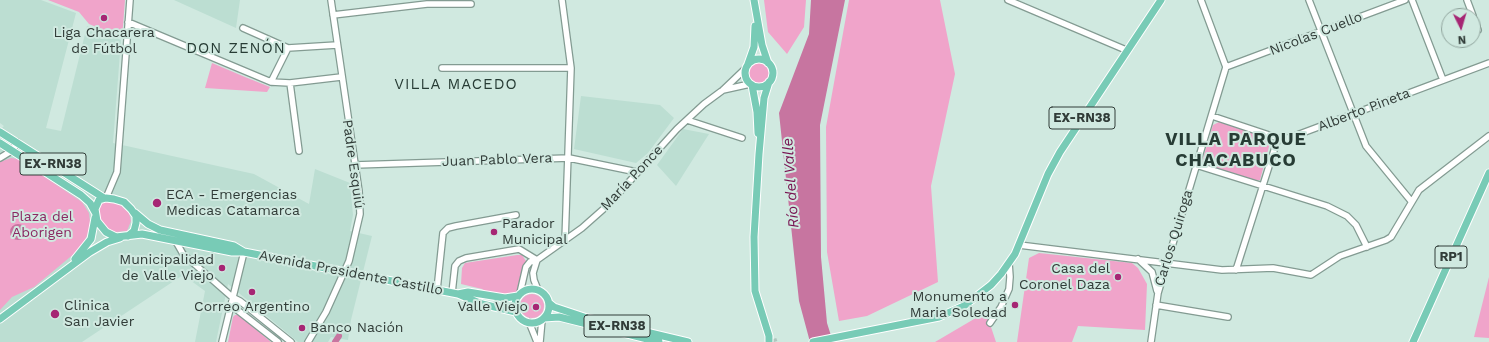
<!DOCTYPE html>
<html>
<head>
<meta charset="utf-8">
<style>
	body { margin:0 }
	#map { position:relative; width:1489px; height:342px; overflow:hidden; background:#d0e9e0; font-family:"Work Sans",sans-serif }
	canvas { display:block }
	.north { position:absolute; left:1441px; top:8px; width:40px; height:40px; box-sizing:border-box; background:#d0e9e0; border:1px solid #90a49d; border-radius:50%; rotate:175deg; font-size:11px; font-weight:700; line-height:16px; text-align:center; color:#313c38 }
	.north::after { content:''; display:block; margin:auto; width:14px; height:18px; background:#a62674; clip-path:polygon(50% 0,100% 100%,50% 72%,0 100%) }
</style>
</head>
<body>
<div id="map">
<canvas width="1489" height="342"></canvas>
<div class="north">N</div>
</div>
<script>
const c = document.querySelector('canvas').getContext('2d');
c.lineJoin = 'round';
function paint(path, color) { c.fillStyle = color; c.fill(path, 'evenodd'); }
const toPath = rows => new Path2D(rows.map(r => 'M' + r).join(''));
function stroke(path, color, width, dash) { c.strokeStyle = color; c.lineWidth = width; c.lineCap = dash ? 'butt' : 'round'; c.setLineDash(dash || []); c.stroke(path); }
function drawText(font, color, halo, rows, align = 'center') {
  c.font = font + ' "Work Sans",sans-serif'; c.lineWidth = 4; c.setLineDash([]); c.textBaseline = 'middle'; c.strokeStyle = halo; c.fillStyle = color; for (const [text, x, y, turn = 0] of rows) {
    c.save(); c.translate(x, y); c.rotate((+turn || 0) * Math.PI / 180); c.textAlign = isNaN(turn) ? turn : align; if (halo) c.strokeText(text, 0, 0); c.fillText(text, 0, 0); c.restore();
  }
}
const built = toPath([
	[0,0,41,0,76,13,46,128,61,131,87,26,121,40,113,143,254,174,309,204,315,169,350,183,353,215,350,231,372,236,351,320,348,340,331,337,328,342,298,342,228,284,216,342,195,342,205,291,183,275,82,342,0,342,0,130,4,126,0,123],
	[174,0,240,0,236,28],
	[581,96,660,105,674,118,648,153,636,163,574,149],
	[683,129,709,134,676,186,657,165]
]);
const green = toPath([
	[48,0,125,0,122,38,89,24,79,12],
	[764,0,806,0,804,27,787,54,768,32],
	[849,0,940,0,955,74,931,186,938,282,867,316,839,321,827,252,826,127],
	'747 73a11 11 0 1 1 22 0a11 11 0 1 1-22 0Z',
	[212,63,245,77,270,87,267,92,205,88],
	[1219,122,1271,139,1260,180,1255,181,1204,164,1202,162,1213,125],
	[11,158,18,159,82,202,89,213,90,222,89,231,84,242,75,253,34,287,12,297,0,310,0,162],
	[108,201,119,204,129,213,131,221,127,231,116,232,108,229,101,222,99,216,99,207,104,202],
	[1039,253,1132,263,1138,268,1147,284,1145,330,1078,326,1072,342,1017,342,1029,258],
	[517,255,522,255,526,261,523,268,521,285,516,294,511,296,487,293,482,289,461,284,462,268,465,263],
	[1489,277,1489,338,1474,337],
	'520 306a12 12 0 1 1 24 0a12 12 0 1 1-24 0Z',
	[986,312,996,342,935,342],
	[235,315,239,315,271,342,228,342,233,317]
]);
const water = toPath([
	[811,0,845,0,820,125,821,257,827,323,833,342,810,342,799,301,779,113,809,34],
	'10 232a8 8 0 1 1 16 0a8 8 0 1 1-16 0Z'
]);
const canal = toPath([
	[335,342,339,336]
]);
const majorTunnel = toPath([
	[773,339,774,342]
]);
const minor = toPath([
	[562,0,571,68,565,241],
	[1008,0,1126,50],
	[1309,0,1366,146,1411,201],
	[1412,0,1443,80],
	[1467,0,1473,16],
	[333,15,427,4,471,4],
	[1473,17,1478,30],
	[128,22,271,82,290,83,341,77],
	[243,28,288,48,337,45],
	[1226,67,1405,0],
	[442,68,571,68],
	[271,82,288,48],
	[290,83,299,151],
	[723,90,750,84],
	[1212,116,1278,138,1289,138,1489,63],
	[687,120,742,138],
	[0,158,13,150,17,142],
	[355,165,569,158,637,172],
	[1196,165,1327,206,1347,216,1356,225,1367,247],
	[106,198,117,172,130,0],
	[175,240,183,254,232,297,240,301,291,342],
	[1019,245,1222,270,1273,268,1311,275,1340,256,1386,240,1391,237,1419,190,1489,136],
	[1138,259,1152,272,1157,291],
	[537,260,533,273,534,280,538,290],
	[1236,270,1278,138],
	[437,290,443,233,448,228,456,226,516,215],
	[452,293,455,266,459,261,466,258,519,249,537,260],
	[520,293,526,267,530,262,537,260,582,228,608,205,677,129,704,104,723,90,745,69],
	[232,297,236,309,278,342],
	[1156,305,1228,317],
	[529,322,537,342],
	[990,323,1001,307,1009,289,1010,277,1009,263],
	[222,342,244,252],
	[308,342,326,312,349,261,360,214,359,191,331,0],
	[540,342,542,320],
	[1151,342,1158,293,1226,67,1201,0]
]);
const major = toPath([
	[754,0,762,45,768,63],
	'745 73a14 14 0 1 1 28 0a14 14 0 1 1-28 0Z',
	[748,64,754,47,755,26],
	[752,85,757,112,758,133],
	[0,132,104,198],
	[0,143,81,195,90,203,95,212],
	[135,213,148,224,160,230,234,246,244,252],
	[128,236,134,231,136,223,136,216,131,209,124,202,114,199,106,198,99,200,95,209,97,221,106,232,116,237,142,234,232,252,244,252,458,294,482,304,516,312],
	[75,259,91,239,95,218],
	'515 306a17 17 0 1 1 34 0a17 17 0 1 1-34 0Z',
	[458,294,468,292,505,298,518,296],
	[549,303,554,307,587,318,688,342],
	[544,318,559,317,659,342],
	[0,319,90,252,107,242,120,238],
	[769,341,769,336,755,291,754,237,759,154,764,98,769,82],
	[813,342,939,317,964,306,991,285,1001,274,1015,254,1048,174,1060,152,1161,0],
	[1413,342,1489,173]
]);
const markers = [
	[104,18,4,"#a62674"],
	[157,203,5,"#a62674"],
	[494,232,4,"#a62674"],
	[222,268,4,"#a62674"],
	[1118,277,4,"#a62674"],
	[252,292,4,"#a62674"],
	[1015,305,4,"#a62674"],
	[536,307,4,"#a62674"],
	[55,314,5,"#a62674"],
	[302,328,4,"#a62674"]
];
const shields = [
	[1082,118,66],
	[53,164,66],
	[1451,257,32],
	[617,326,66]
];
const shieldNames = [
	["EX-RN38",1082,118],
	["EX-RN38",53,164],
	["RP1",1451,257],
	["EX-RN38",617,326]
];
const poiNames = [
	["Liga Chacarera",104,33,"center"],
	["de Fútbol",104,49,"center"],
	["ECA - Emergencias",166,195],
	["Medicas Catamarca",166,211],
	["Parador",502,224],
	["Municipal",502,240],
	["Municipalidad",214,260,"right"],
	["de Valle Viejo",214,276,"right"],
	["Casa del",1110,269,"right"],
	["Coronel Daza",1110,285,"right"],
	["Monumento a",1007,297,"right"],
	["Maria Soledad",1007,313,"right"],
	["Clinica",64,306],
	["San Javier",64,322],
	["Correo Argentino",252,307,"center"],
	["Valle Viejo",528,307,"right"],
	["Banco Nación",310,328]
];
const streetNames = [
	["Nicolas Cuello",1316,34,-21],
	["Alberto Pineta",1364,110,-21],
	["Juan Pablo Vera",497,160,-2],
	["Padre Esquiú",353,164,82],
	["María Ponce",632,178,-47],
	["Carlos Quiroga",1174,238,-73],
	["Avenida Presidente Castillo",351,273,11]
];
const parkNames = [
	["Plaza del",42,217],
	["Aborigen",42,233]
];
const neighbourhoodNames = [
	["DON ZENÓN",236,49],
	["VILLA MACEDO",456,85]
];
const waterNames = [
	["Río del Valle",791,183,-94]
];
const districtNames = [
	["VILLA PARQUE",1236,140],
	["CHACABUCO",1236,161]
];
paint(built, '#bcded2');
paint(green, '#f0a4ca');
paint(water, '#c775a0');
stroke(canal, '#c775a0', 6);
stroke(majorTunnel, '#b0c6be', 7, [7, 3.5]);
stroke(minor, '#839b92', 8);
stroke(major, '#fff', 9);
stroke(minor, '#fff', 5.5);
stroke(major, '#78cbb6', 7);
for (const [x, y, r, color] of markers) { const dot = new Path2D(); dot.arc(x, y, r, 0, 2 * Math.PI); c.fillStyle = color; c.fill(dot); stroke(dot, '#d0e9e0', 1.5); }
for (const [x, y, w] of shields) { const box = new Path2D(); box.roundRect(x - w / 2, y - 11, w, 22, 3); c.fillStyle = '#d0e9e0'; c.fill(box); stroke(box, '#313c38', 1); }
drawText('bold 13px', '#313c38', null, shieldNames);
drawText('14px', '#313c38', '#d0e9e0', poiNames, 'left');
drawText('14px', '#313c38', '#d0e9e0', streetNames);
drawText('14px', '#8b2963', '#d0e9e0', parkNames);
c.letterSpacing = '1px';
drawText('15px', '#273c35', '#d0e9e0', neighbourhoodNames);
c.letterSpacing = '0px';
drawText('italic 15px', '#771351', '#d0e9e0', waterNames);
c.letterSpacing = '1px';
drawText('bold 18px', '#273c35', '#d0e9e0', districtNames);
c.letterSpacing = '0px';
</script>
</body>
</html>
